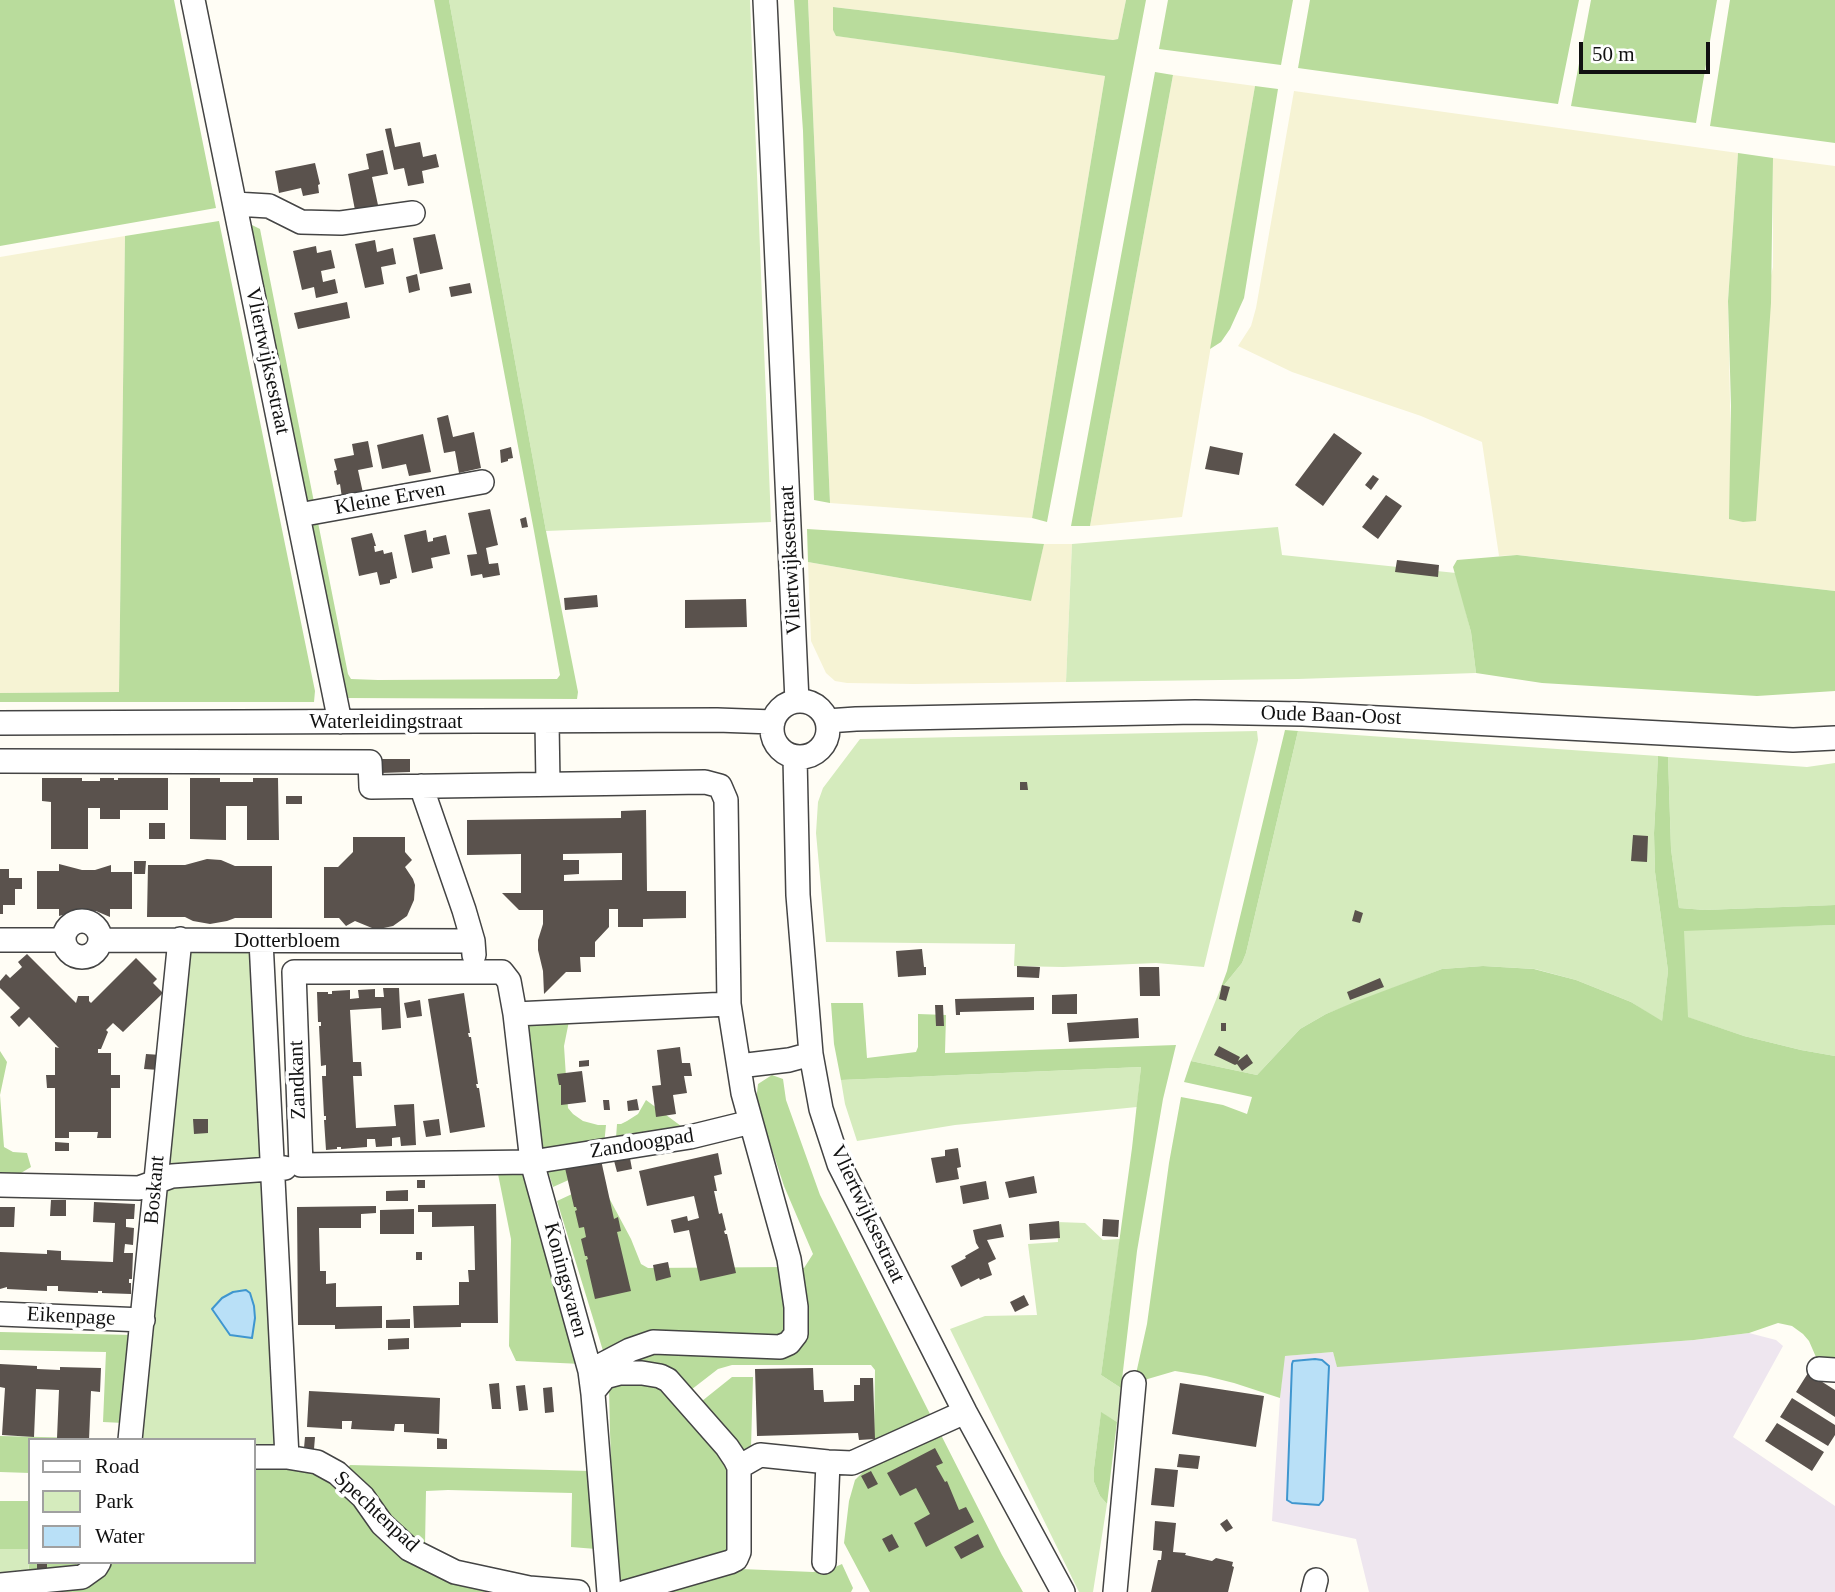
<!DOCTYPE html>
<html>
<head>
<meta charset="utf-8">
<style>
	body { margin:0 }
	#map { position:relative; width:1835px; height:1592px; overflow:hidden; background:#fffdf5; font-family:"Times New Roman",serif }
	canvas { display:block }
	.legend { position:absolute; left:28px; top:1438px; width:228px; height:126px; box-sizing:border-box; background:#fff; border:2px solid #a0a0a0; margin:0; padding:9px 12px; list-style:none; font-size:21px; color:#111 }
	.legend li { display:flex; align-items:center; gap:14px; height:35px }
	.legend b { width:35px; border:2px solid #a0a0a0 }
	.scale { position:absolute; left:1579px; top:42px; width:131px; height:32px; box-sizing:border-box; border:4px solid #111; border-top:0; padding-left:9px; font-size:21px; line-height:24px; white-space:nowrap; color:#111; -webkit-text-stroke:5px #fff; paint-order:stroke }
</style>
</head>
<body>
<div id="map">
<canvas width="1835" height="1592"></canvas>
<ul class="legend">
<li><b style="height:9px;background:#fff"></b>Road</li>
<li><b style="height:19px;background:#d5ebbd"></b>Park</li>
<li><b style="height:19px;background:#b9e0f7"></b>Water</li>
</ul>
<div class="scale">50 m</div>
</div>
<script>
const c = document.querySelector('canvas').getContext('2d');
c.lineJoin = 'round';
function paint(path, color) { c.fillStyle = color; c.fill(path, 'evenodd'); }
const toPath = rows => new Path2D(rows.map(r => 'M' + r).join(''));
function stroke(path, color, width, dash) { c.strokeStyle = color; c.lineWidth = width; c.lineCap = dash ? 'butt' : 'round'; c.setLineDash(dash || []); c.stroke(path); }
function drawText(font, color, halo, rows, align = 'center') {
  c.font = font + ' "Times New Roman",serif'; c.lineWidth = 7; c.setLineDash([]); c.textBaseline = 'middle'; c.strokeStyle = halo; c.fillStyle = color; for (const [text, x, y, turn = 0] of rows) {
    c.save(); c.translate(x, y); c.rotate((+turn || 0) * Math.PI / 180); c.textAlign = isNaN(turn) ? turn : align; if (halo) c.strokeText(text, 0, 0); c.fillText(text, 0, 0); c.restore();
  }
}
const industrial = toPath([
	[1749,1333,1776,1340,1783,1346,1733,1437,1835,1506,1835,1592,1369,1592,1356,1539,1272,1521,1280,1398,1284,1356,1333,1352,1337,1366,1694,1340]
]);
const farmland = toPath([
	[808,0,1126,0,1118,39,1113,40,833,7,833,30,837,36,951,52,1105,76,1032,518,830,503],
	[1173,75,1255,86,1182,517,1090,526],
	[1294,91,1738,153,1728,301,1731,453,1773,267,1773,158,1835,166,1835,591,1572,561,1517,555,1499,556,1482,442,1421,416,1292,372,1238,346,1251,326,1256,308],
	[125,236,119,692,0,693,0,257],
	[1044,544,1072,544,1066,682,914,684,847,683,835,681,826,673,811,641,808,562,1030,601]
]);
const green = toPath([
	[449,0,750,0,771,522,546,531],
	[1278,527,1282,555,1456,573,1471,632,1476,673,1298,679,1066,682,1072,544],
	[1257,731,1258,740,1204,967,1156,963,1063,967,1014,966,1015,944,826,942,816,833,818,802,823,788,860,739],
	[1298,731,1658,756,1654,833,1655,872,1668,971,1662,1022,1631,1002,1576,980,1535,969,1483,966,1442,969,1326,1014,1300,1029,1257,1075,1191,1061,1220,990,1242,963,1246,953],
	[1668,757,1807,767,1835,763,1835,905,1705,910,1679,908,1671,849],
	[1835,925,1835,1056,1801,1050,1744,1036,1687,1017,1683,930],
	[252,949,281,1447,254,1452,254,1440,137,1440,187,950],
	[250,1293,255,1318,252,1337,231,1335],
	[1141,1067,1137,1107,955,1125,857,1141,845,1104,841,1080],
	[1057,1222,1085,1223,1103,1240,1120,1239,1101,1375,1121,1388,1117,1422,1101,1413,1094,1468,1094,1482,1100,1496,1107,1504,1093,1592,1079,1592,950,1329,985,1316,1037,1315,1028,1244,1058,1242],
	[0,1549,30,1549,28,1578,0,1581]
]);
const forest = toPath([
	[0,0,174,0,216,208,0,246],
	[199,0,206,0,248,223,260,229,348,674,351,679,378,680,557,679,560,675,534,531,434,0,449,0,546,531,578,692,577,699,345,698],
	[794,0,808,0,830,503,814,500,803,131],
	[1126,0,1146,0,1047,522,1032,518,1105,76,951,52,836,36,833,30,833,7,1113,40,1118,39],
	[1168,0,1293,0,1281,65,1159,49],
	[1310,0,1579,0,1558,104,1298,68],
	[1591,0,1717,0,1696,123,1571,106],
	[1730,0,1835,0,1835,143,1710,126],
	[1155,72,1173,75,1090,526,1071,526],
	[1255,86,1278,89,1244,298,1230,329,1221,342,1210,349],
	[1738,153,1773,158,1771,303,1756,521,1743,522,1729,519,1731,406,1728,301],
	[219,221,315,691,314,702,0,702,0,693,119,692,125,236],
	[807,529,1044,544,1031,601,808,562],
	[1517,555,1835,591,1835,691,1757,696,1542,683,1476,673,1471,632,1453,567,1457,560],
	[1285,730,1298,731,1246,953,1242,963,1220,990,1227,971],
	[1658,756,1668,757,1671,849,1679,908,1705,910,1835,905,1835,925,1684,931,1688,1017,1744,1036,1801,1050,1835,1056,1835,1374,1819,1364,1809,1341,1803,1334,1792,1326,1778,1323,1749,1333,1694,1340,1337,1367,1333,1352,1285,1356,1280,1398,1234,1383,1206,1376,1175,1371,1134,1383,1147,1324,1169,1163,1181,1097,1223,1105,1247,1114,1252,1097,1184,1082,1191,1061,1257,1075,1300,1029,1326,1014,1357,1001,1442,969,1483,966,1534,969,1576,980,1631,1002,1662,1021,1668,971,1655,872,1654,833],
	[831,1003,863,1003,867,1058,916,1052,918,1047,918,1014,946,1015,945,1053,1176,1045,1163,1099,1137,1251,1121,1388,1101,1375,1132,1148,1141,1067,841,1080,834,1044],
	[524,1019,569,1021,564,1046,568,1108,573,1114,583,1121,598,1125,606,1125,602,1165,553,1187,542,1152],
	[0,1051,7,1062,0,1095,4,1147,13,1152,27,1153,31,1167,21,1173,0,1173],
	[772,1075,783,1079,786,1100,820,1195,933,1420,874,1442,875,1370,871,1365,732,1365,718,1369,687,1393,612,1366,604,1354,557,1201,600,1181,631,1239,641,1264,648,1268,786,1267,804,1268,813,1254,784,1186,756,1101,758,1084],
	[646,1100,685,1129,615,1152,617,1124,621,1124,627,1121,638,1114],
	[498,1174,526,1175,582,1364,516,1361,509,1346,511,1239],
	[0,1332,133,1335,124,1423,103,1422,106,1352,0,1350],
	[732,1377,753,1377,751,1448,746,1455,697,1405],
	[611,1380,657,1382,728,1464,735,1553,616,1589,610,1432,609,1387],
	[1101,1412,1117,1422,1107,1504,1100,1496,1094,1482,1094,1468],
	[940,1433,1002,1555,1023,1592,870,1592,844,1543,849,1501,855,1480,863,1472,871,1466],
	[0,1436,123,1439,30,1440,30,1473,0,1472],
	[254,1463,320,1470,377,1524,501,1592,31,1592,99,1562,254,1562],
	[350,1465,590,1471,596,1549,571,1547,572,1493,448,1490,426,1491,425,1546,414,1546,346,1471],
	[0,1501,30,1501,30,1549,0,1549],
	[30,1555,30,1562,82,1562,75,1569,28,1578],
	[842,1564,853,1588,851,1592,666,1592,741,1569,813,1572,833,1568]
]);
const water = toPath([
	[246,1290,250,1293,254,1306,255,1318,252,1338,230,1335,212,1309,222,1298,233,1292,246,1290],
	[1315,1359,1322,1360,1329,1366,1323,1500,1319,1505,1292,1503,1287,1500,1292,1364,1293,1361,1315,1359]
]);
const building = toPath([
	[391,128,395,147,420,142,423,157,436,154,439,167,422,171,424,183,408,186,404,168,394,170,385,129],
	[383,150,388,174,372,177,378,205,355,210,348,174,369,169,366,154],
	[315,163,320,184,318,185,319,193,303,196,301,188,279,193,275,171],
	[435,234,443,269,420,274,413,238],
	[375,240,377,252,393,248,396,264,381,267,384,284,365,288,355,244],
	[316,246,317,253,331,250,335,268,321,271,323,282,335,279,338,293,316,298,314,287,302,290,293,251],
	[417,274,420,290,409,293,406,277],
	[470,283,472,293,451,297,449,287],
	[347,302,350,318,298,329,294,313],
	[448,415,453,437,474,432,481,468,459,473,455,451,444,453,437,418],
	[1334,433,1362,453,1323,506,1295,485],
	[423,434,431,472,409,476,406,464,382,469,377,445],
	[368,441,373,467,358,470,363,493,342,498,340,484,337,485,334,471,337,470,334,459,354,455,352,444],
	[1210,446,1243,453,1239,475,1205,469],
	[511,447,513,458,508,459,508,461,501,463,500,450],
	[1373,475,1379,479,1371,490,1365,485],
	[1386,495,1402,506,1378,539,1362,527],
	[490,509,498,545,486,548,489,564,498,563,500,575,483,578,482,574,471,576,467,555,477,554,468,513],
	[526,517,528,527,522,528,520,519],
	[426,530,428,542,433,541,433,538,446,535,450,554,431,558,433,568,412,573,404,535],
	[372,533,376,546,374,546,375,552,383,550,384,554,392,552,397,578,390,580,390,583,380,585,377,572,359,576,351,538],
	[1397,560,1439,565,1438,577,1395,572],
	[597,595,598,607,565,610,564,598],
	[746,599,747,627,685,628,685,600],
	[381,759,410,759,410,772,381,773],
	[42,778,82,778,82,781,100,781,100,778,114,778,114,780,118,780,118,778,168,778,168,810,120,810,120,819,100,819,100,808,88,808,88,849,51,849,51,802,42,801],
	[190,778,220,778,220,782,253,782,253,778,278,778,279,840,247,840,247,806,226,806,226,840,190,839],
	[1020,782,1027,782,1028,790,1020,790],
	[286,796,302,796,302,804,286,804],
	[646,810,647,891,686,891,686,918,643,919,643,927,618,927,618,909,609,909,609,927,595,942,595,957,580,957,581,972,566,972,544,994,543,971,538,950,538,940,543,924,543,910,519,910,502,893,521,893,521,854,467,855,467,820,621,818,621,811],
	[622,853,622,880,564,881,564,875,579,874,579,860,563,860,563,854],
	[149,823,165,823,165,839,149,839],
	[1633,835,1648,836,1647,862,1631,861],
	[353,837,405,837,405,852,412,860,405,867,413,879,415,885,414,900,407,916,393,926,379,929,372,928,355,921,346,926,339,918,324,918,324,867,338,867,353,852],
	[207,859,221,860,235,866,272,866,272,918,235,918,227,921,210,924,193,921,185,917,147,917,148,865,185,865],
	[134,861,146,861,145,874,134,874],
	[59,864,82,870,95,870,111,865,111,872,132,872,132,909,110,909,110,917,96,911,81,910,59,916,59,909,37,909,37,871,59,871],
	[0,869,9,869,9,878,22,878,22,889,15,889,15,905,3,905,3,914,0,914],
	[1355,910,1363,913,1360,923,1352,921],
	[922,949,924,967,926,967,926,975,898,977,896,951],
	[27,954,76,1003,78,996,89,996,89,1001,91,1003,136,958,157,979,153,983,163,993,123,1032,113,1023,106,1030,108,1032,101,1049,98,1049,98,1053,111,1053,111,1075,120,1075,120,1088,111,1088,111,1138,97,1138,98,1132,69,1132,69,1138,55,1138,55,1088,47,1088,46,1075,55,1075,55,1047,59,1048,29,1017,19,1027,10,1017,20,1008,0,988,0,981,6,974,10,978,22,967,18,962],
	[1017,966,1040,967,1039,978,1017,977],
	[1139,967,1159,967,1160,996,1140,996],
	[1380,978,1384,987,1350,1000,1347,992],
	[1222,985,1230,987,1226,1001,1219,999],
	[383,988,399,988,401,1028,382,1030,381,1008,350,1010,353,1062,361,1062,362,1076,353,1076,356,1128,396,1126,394,1105,414,1104,416,1145,401,1146,400,1137,392,1138,392,1146,376,1147,375,1139,367,1139,367,1147,341,1149,341,1147,337,1147,337,1149,326,1150,324,1120,326,1120,326,1116,324,1116,322,1076,326,1076,326,1065,321,1066,319,1026,321,1026,321,1022,318,1022,317,992,328,992,328,994,332,994,332,991,350,990,350,999,359,998,358,990,375,989,375,997,384,997],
	[464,993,470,1033,468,1033,469,1037,471,1037,478,1084,476,1084,477,1088,479,1088,485,1127,450,1133,428,999],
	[1077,994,1077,1014,1052,1014,1052,995],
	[1034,997,1034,1010,960,1012,960,1015,956,1015,955,999],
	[420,1000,422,1016,407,1018,404,1003],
	[935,1005,943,1005,944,1026,936,1026],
	[1138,1018,1139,1038,1069,1042,1067,1023],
	[1221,1023,1226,1023,1226,1031,1221,1031],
	[1219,1046,1240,1057,1238,1061,1247,1054,1253,1063,1242,1071,1237,1064,1235,1065,1214,1055],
	[680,1047,682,1063,690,1063,692,1076,684,1076,687,1093,673,1095,676,1114,656,1117,652,1086,661,1085,657,1050],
	[146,1054,161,1055,159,1070,144,1069],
	[589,1060,589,1066,579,1067,579,1061],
	[582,1071,586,1102,561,1105,561,1085,559,1085,557,1074],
	[637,1099,639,1110,628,1111,627,1101],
	[603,1100,609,1100,610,1110,604,1110],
	[193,1119,208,1119,208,1133,194,1134],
	[439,1119,441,1135,426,1137,423,1121],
	[55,1142,69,1143,69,1151,55,1151],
	[958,1148,961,1167,957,1168,959,1179,936,1183,931,1158,945,1156,945,1150],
	[629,1153,632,1169,617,1172,613,1157],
	[718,1153,722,1174,714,1176,717,1191,714,1191,719,1214,722,1213,726,1230,724,1231,725,1234,727,1234,736,1273,700,1281,689,1230,674,1233,671,1220,687,1216,688,1221,699,1218,694,1196,647,1206,639,1171],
	[601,1160,614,1219,618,1217,621,1231,617,1232,631,1291,595,1299,586,1260,588,1259,587,1256,585,1256,581,1239,586,1237,584,1227,579,1228,575,1211,577,1210,576,1207,574,1207,565,1168],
	[1034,1176,1037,1193,1009,1198,1005,1182],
	[417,1180,425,1180,425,1188,417,1188],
	[986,1181,989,1199,963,1204,960,1186],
	[408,1190,408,1201,386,1201,386,1191],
	[51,1200,66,1200,66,1216,50,1216],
	[94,1202,135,1204,134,1219,126,1219,126,1227,134,1228,133,1245,125,1244,124,1253,133,1253,132,1279,129,1279,129,1283,131,1283,131,1294,102,1293,102,1291,98,1291,98,1293,58,1291,58,1286,47,1286,47,1291,7,1289,7,1287,0,1289,0,1252,47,1254,47,1250,61,1251,61,1260,113,1262,115,1223,93,1222],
	[496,1204,498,1323,461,1323,461,1327,414,1328,413,1306,459,1305,459,1282,469,1282,468,1270,475,1270,474,1226,432,1227,432,1212,418,1212,418,1205],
	[376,1206,376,1213,361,1214,361,1228,319,1228,320,1271,326,1271,326,1284,336,1283,336,1307,382,1306,382,1328,335,1329,335,1325,298,1325,297,1207],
	[0,1207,15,1207,14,1227,0,1227],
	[414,1209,414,1234,380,1234,380,1210],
	[1103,1219,1119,1220,1118,1237,1102,1236],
	[1059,1221,1060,1238,1030,1240,1029,1224],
	[1001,1224,1004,1237,987,1240,996,1259,988,1263,992,1275,980,1280,979,1278,961,1287,951,1266,966,1258,965,1256,979,1248,976,1243,973,1230],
	[416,1252,422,1252,422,1260,416,1260],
	[668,1262,671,1277,656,1281,653,1265],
	[1024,1295,1029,1305,1015,1312,1010,1302],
	[410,1319,410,1328,386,1328,386,1320],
	[409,1338,409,1349,388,1350,388,1339],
	[0,1364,37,1366,37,1369,60,1370,60,1367,101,1368,100,1392,91,1391,89,1440,57,1438,59,1390,36,1389,34,1437,2,1435,5,1388,0,1387],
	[813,1368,814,1390,823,1390,824,1402,854,1401,854,1385,860,1385,860,1378,873,1378,875,1439,859,1440,858,1433,757,1436,755,1369],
	[1808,1373,1835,1390,1835,1417,1796,1392],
	[499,1383,501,1409,492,1409,489,1384],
	[1180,1383,1264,1396,1256,1447,1172,1434],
	[525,1385,528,1410,519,1411,516,1386],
	[552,1387,554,1412,545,1413,543,1388],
	[309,1391,440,1398,439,1434,404,1432,404,1424,395,1424,394,1431,351,1429,352,1421,342,1421,342,1429,307,1427],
	[1792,1398,1835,1425,1835,1435,1828,1446,1780,1417],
	[1777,1423,1824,1452,1812,1471,1765,1441],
	[305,1437,315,1437,314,1449,304,1448],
	[437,1438,447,1439,447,1449,437,1449],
	[935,1448,943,1463,936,1466,945,1482,947,1481,959,1510,966,1507,974,1522,926,1547,914,1523,930,1514,916,1488,900,1496,887,1473],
	[1179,1454,1200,1456,1198,1469,1177,1467],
	[1155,1468,1178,1470,1174,1507,1151,1505],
	[871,1471,878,1484,868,1489,861,1476],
	[1227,1519,1233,1528,1226,1532,1220,1524],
	[1155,1521,1176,1523,1173,1552,1186,1553,1185,1555,1212,1561,1216,1558,1233,1562,1232,1566,1234,1567,1228,1592,1151,1592,1158,1560,1161,1560,1162,1551,1153,1550],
	[892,1534,899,1547,889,1552,882,1539],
	[978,1534,984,1547,961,1559,954,1547],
	[37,1562,47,1562,47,1569,37,1569]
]);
const minor = toPath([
	[193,0,340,722],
	[765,0,797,701],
	[235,204,269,206,301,222,341,223,413,213],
	[299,515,482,482],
	'772 729a28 28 0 1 1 56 0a28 28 0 1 1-56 0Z',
	[827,721,856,719,1195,712,1303,714,1793,740,1835,738],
	[547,722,548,784],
	[0,723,717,720,773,722],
	[795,757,798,895,811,1054,821,1109,839,1164,965,1412,1063,1592],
	[0,761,370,762,371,787,705,782,720,786,726,800,729,1004,743,1093,789,1259,796,1307,796,1334,789,1343,780,1347,653,1342,630,1350,590,1371],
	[421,786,464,910,473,941,474,955],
	'64 939a18 18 0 1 1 36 0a18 18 0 1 1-36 0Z',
	[0,940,64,940],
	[101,940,473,941],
	[261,941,287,1457],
	[515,1014,729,1004],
	[739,1066,789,1060,811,1054],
	[0,1185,139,1188,172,1176,285,1168],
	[0,1314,143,1320],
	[1819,1369,1835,1370],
	[596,1388,605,1377,620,1373,642,1373,660,1376,668,1380,727,1447,735,1459,739,1467,739,1552,736,1559,730,1562,626,1592],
	[130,1440,180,939],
	[254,1457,287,1457,317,1462,337,1473,363,1497,382,1524,409,1549,455,1572,529,1588,578,1592],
	[739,1467,760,1455,828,1462,852,1463,965,1412],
	[824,1562,828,1462],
	[0,1585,82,1577,96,1567,99,1562],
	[609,1592,593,1394,590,1371,532,1162,515,1014,509,981,502,972,294,972,301,1165,532,1162,690,1137,751,1122],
	[1115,1592,1134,1383],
	[1313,1592,1316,1580]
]);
const streetNames = [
	["Vliertwijksestraat",267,361,78],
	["Kleine Erven",390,499,-10],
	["Vliertwijksestraat",791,560,-93],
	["Oude Baan-Oost",1331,716,2],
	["Waterleidingstraat",386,722],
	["Dotterbloem",287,941],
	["Zandkant",298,1080,-92],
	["Zandoogpad",642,1144,-9],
	["Boskant",155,1190,-85],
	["Vliertwijksestraat",867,1214,65],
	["Koningsvaren",565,1280,75],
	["Eikenpage",71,1317,3],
	["Spechtenpad",376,1512,43]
];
paint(industrial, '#eee6ef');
paint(farmland, '#f6f3d4');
paint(green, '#d5ebbd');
paint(forest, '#b9dc9c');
paint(water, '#b9e0f7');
stroke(water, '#3f96cf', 2);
paint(building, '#5a524d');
stroke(minor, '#444', 26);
stroke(minor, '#fff', 23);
drawText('21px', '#111', '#fff', streetNames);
</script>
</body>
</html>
